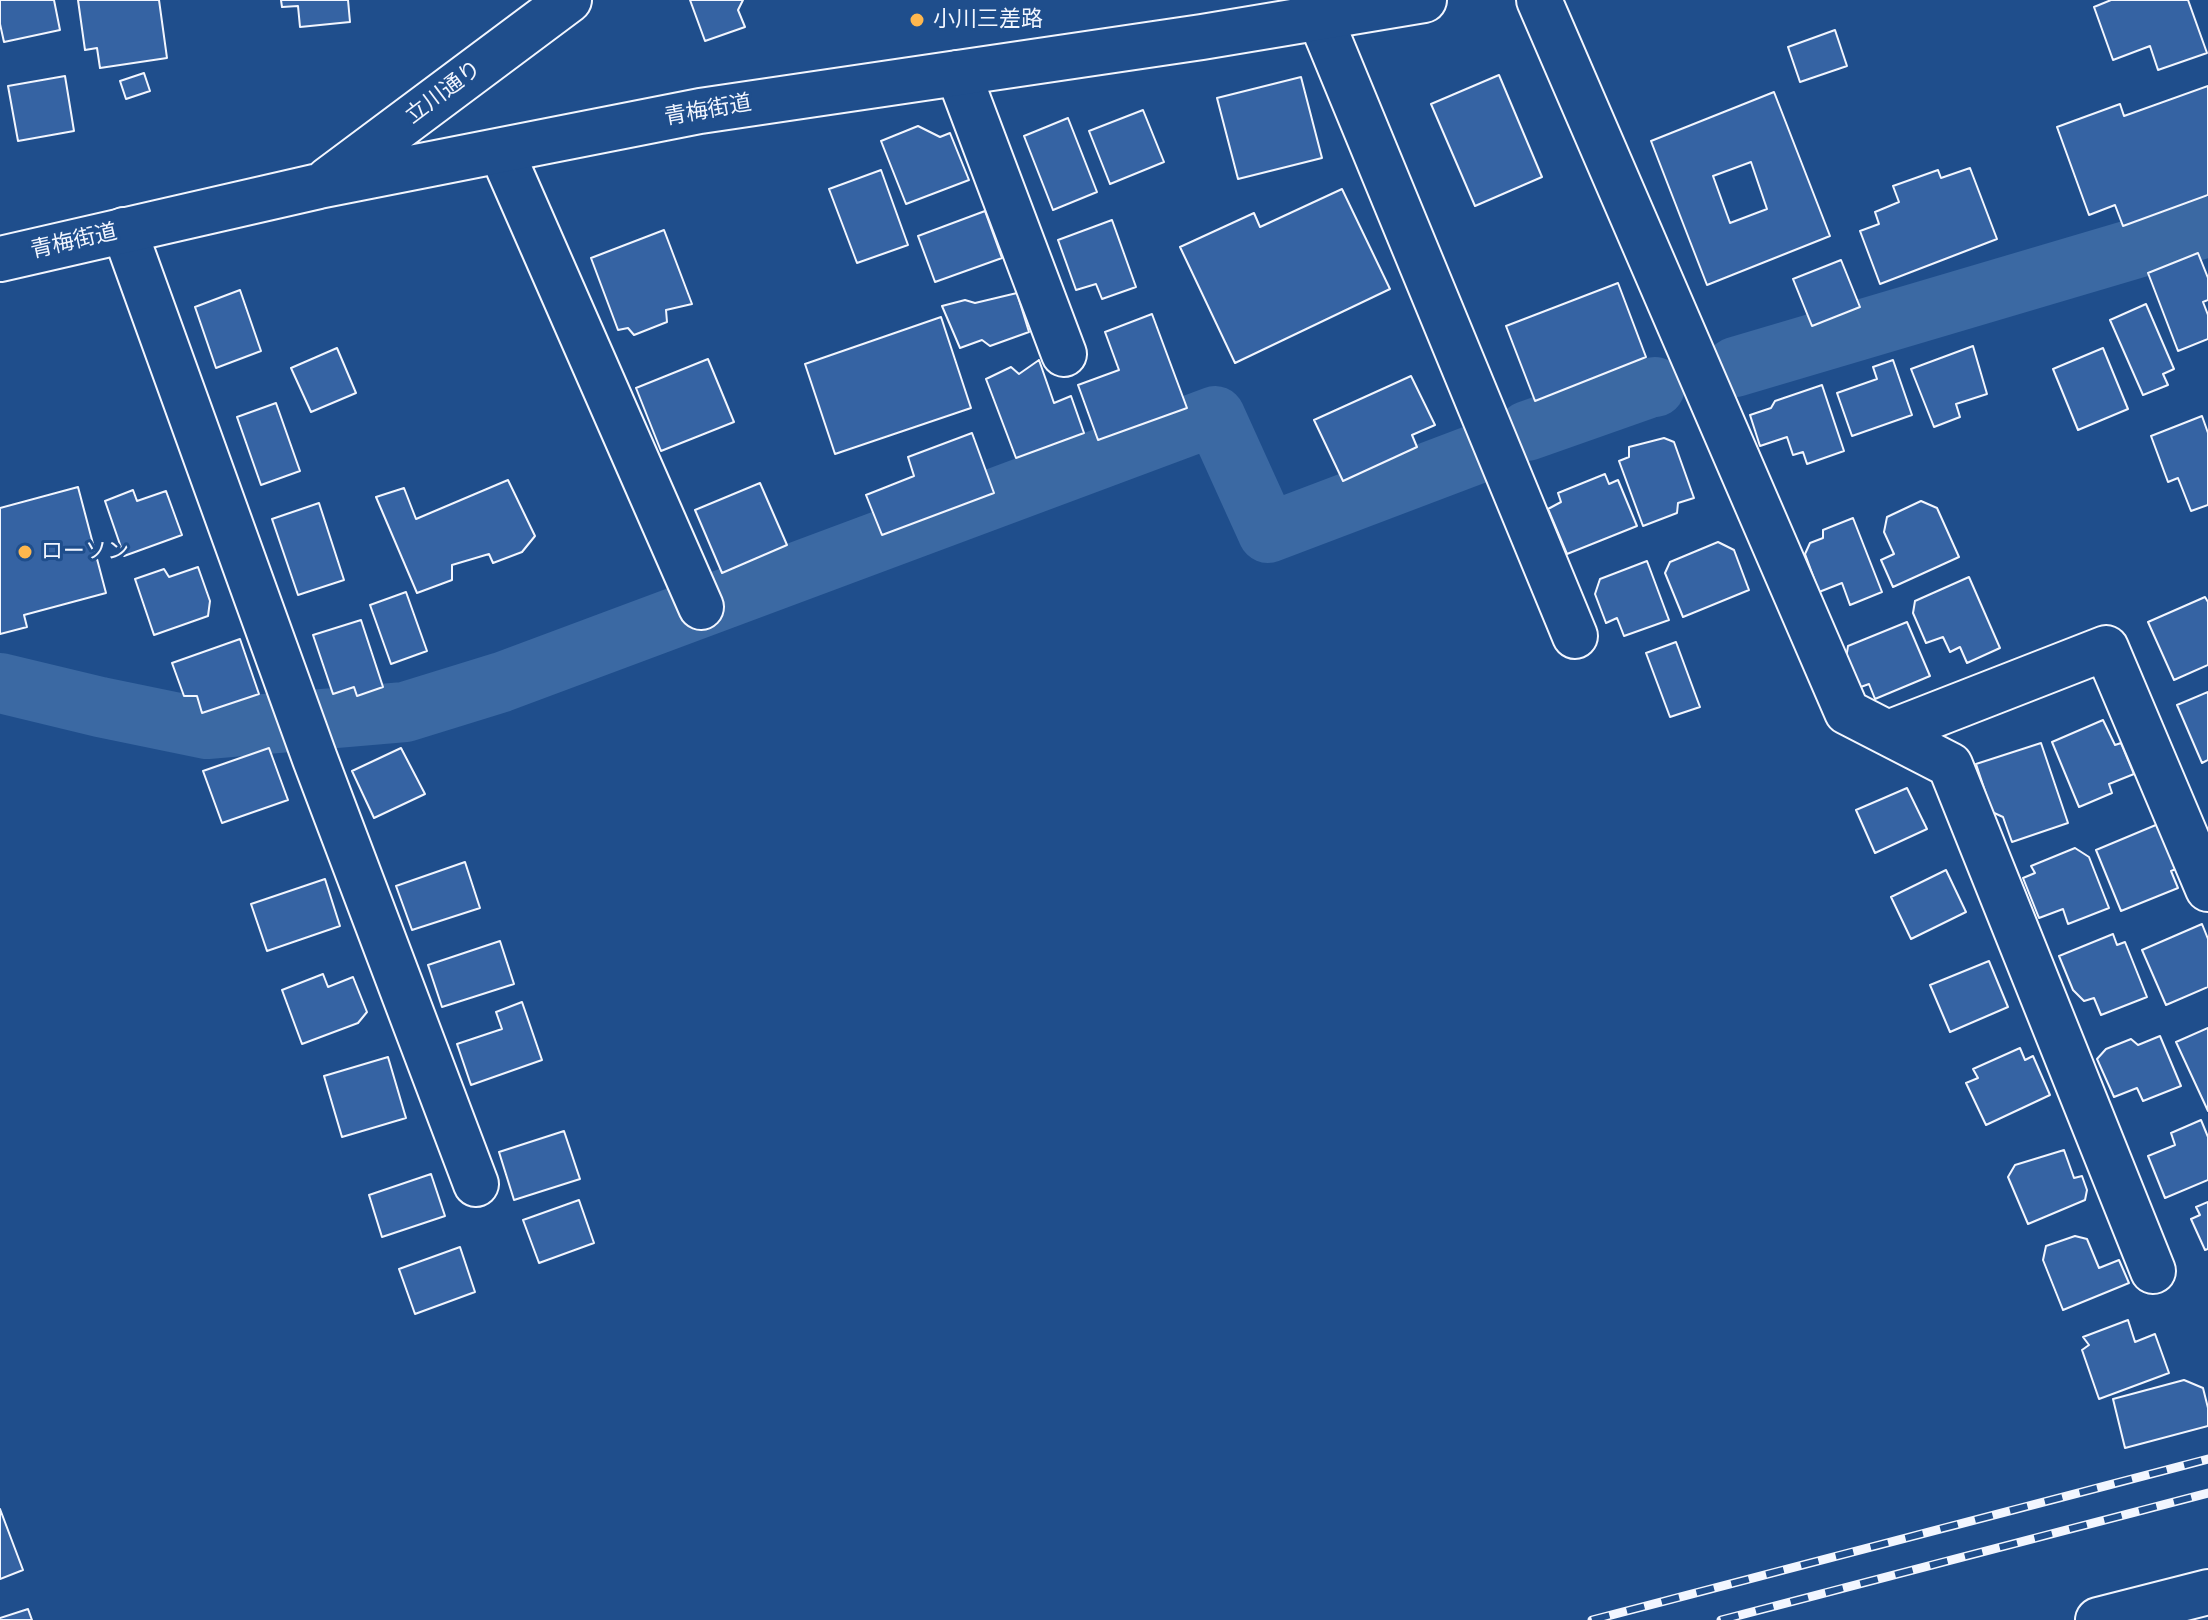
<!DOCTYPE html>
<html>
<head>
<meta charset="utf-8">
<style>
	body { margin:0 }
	canvas { display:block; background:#1f4e8c }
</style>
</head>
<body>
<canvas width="2208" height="1620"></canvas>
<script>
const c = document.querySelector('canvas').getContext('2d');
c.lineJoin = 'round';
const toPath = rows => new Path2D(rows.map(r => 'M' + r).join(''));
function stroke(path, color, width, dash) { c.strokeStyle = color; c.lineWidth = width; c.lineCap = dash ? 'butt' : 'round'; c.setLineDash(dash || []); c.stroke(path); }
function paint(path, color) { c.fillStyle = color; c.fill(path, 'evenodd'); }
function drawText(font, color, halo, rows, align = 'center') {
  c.font = font + ' "DM Sans","Noto Sans JP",sans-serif'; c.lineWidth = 6; c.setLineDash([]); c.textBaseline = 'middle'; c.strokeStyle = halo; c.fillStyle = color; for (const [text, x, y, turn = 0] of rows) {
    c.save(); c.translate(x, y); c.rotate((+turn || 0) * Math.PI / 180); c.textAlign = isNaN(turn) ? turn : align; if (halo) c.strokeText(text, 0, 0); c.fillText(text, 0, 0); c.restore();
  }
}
const canal = toPath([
	[1735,367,2208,227],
	[1527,431,1649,388,1655,387],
	[0,683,100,707,207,729,405,712,502,682,1215,416,1268,533,1479,453]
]);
const building = toPath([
	[0,0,54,0,60,30,4,42,0,24,0,0],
	[78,0,159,0,167,58,100,68,97,48,85,50,78,0],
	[281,0,348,0,350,22,300,27,298,6,282,7,281,0],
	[690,0,743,0,738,10,745,27,705,41,690,0],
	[2111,0,2188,0,2207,53,2158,70,2150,46,2113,60,2094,7,2111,0],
	[1835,30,1847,66,1800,82,1788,47,1835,30],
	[144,73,150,91,126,99,120,81,144,73],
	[1499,75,1542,177,1475,206,1431,104,1499,75],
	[65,76,74,131,18,141,8,86,65,76],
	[1301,77,1322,158,1238,179,1217,98,1301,77],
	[2208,86,2208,195,2123,226,2115,205,2089,215,2057,127,2120,104,2124,116,2208,86],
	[1774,92,1830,236,1707,285,1651,141,1774,92],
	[1751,162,1767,209,1730,223,1713,176,1751,162],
	[1143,110,1164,162,1110,184,1089,131,1143,110],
	[1068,118,1097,192,1053,210,1024,136,1068,118],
	[918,126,940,137,950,133,969,180,906,204,881,141,918,126],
	[1970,168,1997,239,1880,284,1860,231,1879,224,1875,212,1899,202,1893,186,1938,170,1941,178,1970,168],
	[881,170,908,245,857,263,829,189,881,170],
	[1342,189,1390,289,1235,363,1180,247,1254,213,1260,227,1342,189],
	[985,211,1002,258,935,282,918,236,985,211],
	[1112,220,1136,287,1102,299,1096,284,1076,290,1058,240,1112,220],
	[664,230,692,304,666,310,667,322,634,335,628,328,618,330,591,258,664,230],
	[2198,253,2208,278,2208,300,2203,302,2208,315,2208,339,2178,351,2148,273,2198,253],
	[1841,260,1860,307,1812,326,1793,279,1841,260],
	[1618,283,1646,357,1535,401,1506,326,1618,283],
	[240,290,261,351,216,368,195,307,240,290],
	[1017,293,1029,332,990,346,982,340,960,348,942,306,965,300,975,303,1017,293],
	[2146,304,2174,369,2163,374,2168,385,2143,395,2110,320,2146,304],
	[1152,314,1187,408,1098,440,1078,385,1119,370,1105,332,1152,314],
	[941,317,971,408,835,454,805,364,941,317],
	[1973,346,1987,394,1956,404,1960,417,1934,427,1911,369,1973,346],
	[337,348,356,393,311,412,291,368,337,348],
	[2103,348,2128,409,2078,430,2053,369,2103,348],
	[708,359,734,422,661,451,636,388,708,359],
	[1039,360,1054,403,1071,396,1084,433,1016,458,986,379,1011,367,1019,374,1039,360],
	[1893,360,1912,415,1852,436,1837,393,1877,379,1873,367,1893,360],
	[1411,376,1435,425,1412,435,1417,447,1343,481,1314,420,1411,376],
	[1822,385,1844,451,1807,464,1803,452,1793,455,1787,437,1760,446,1750,415,1771,408,1775,401,1822,385],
	[276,403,300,471,261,485,237,417,276,403],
	[2202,416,2208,433,2208,505,2191,511,2178,478,2168,482,2151,436,2202,416],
	[972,433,994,493,882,535,866,495,914,476,908,457,972,433],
	[1664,438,1674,442,1694,498,1678,503,1677,513,1643,526,1619,461,1629,457,1629,447,1664,438],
	[1605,474,1609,484,1618,480,1637,526,1567,554,1548,509,1561,502,1558,493,1605,474],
	[508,480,535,536,522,552,493,563,489,554,452,565,452,580,417,593,376,497,404,488,416,519,508,480],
	[760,483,787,545,722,573,695,510,760,483],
	[78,487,106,593,24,615,27,627,0,634,0,508,78,487],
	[133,490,137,501,166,491,182,535,124,556,105,501,133,490],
	[1921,501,1937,508,1959,557,1893,587,1881,560,1894,554,1884,532,1887,517,1921,501],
	[319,503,344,580,298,595,272,519,319,503],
	[1853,518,1882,592,1850,605,1842,583,1819,592,1805,554,1810,543,1823,538,1823,530,1853,518],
	[1718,542,1734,550,1749,590,1683,617,1665,573,1670,562,1718,542],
	[1647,561,1669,620,1624,636,1617,618,1606,623,1595,594,1600,579,1647,561],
	[198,567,210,601,208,616,154,635,135,579,164,569,169,577,198,567],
	[1969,577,2000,648,1967,663,1960,647,1950,652,1943,637,1926,643,1913,613,1915,601,1969,577],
	[406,592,427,651,391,664,370,605,406,592],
	[2205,597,2208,602,2208,665,2174,680,2148,622,2205,597],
	[361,620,383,687,357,696,354,687,333,694,313,635,361,620],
	[1907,622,1930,676,1875,699,1869,684,1858,688,1846,659,1848,646,1907,622],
	[240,639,259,694,202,713,197,696,184,696,172,663,240,639],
	[1676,642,1700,707,1670,717,1646,653,1676,642],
	[2208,692,2208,760,2202,763,2177,705,2208,692],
	[2103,720,2115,745,2121,743,2134,774,2109,784,2112,793,2079,807,2052,742,2103,720],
	[2041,743,2068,823,2012,842,2003,817,1992,812,1976,764,2041,743],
	[269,748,288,800,222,823,203,771,269,748],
	[401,748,425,794,374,818,352,771,401,748],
	[1907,788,1927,829,1875,853,1856,810,1907,788],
	[2163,822,2181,867,2171,871,2178,888,2121,911,2096,850,2163,822],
	[2075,848,2089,857,2109,908,2068,924,2063,909,2039,918,2023,878,2035,873,2031,866,2075,848],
	[465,862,480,908,412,930,396,886,465,862],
	[1946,870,1966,912,1911,939,1891,897,1946,870],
	[325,879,340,926,267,951,251,904,325,879],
	[2202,924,2208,939,2208,987,2166,1005,2142,950,2202,924],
	[2113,934,2117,945,2125,942,2147,997,2101,1015,2094,998,2084,1001,2073,990,2059,956,2113,934],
	[500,941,514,984,442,1007,428,965,500,941],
	[1989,961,2008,1007,1950,1032,1930,985,1989,961],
	[323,974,328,987,353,977,367,1012,358,1023,302,1044,282,990,323,974],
	[522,1002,542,1060,471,1085,457,1044,502,1029,496,1012,522,1002],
	[2208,1028,2208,1111,2176,1042,2208,1028],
	[2160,1036,2181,1086,2143,1101,2137,1088,2114,1097,2097,1059,2106,1049,2131,1039,2138,1045,2160,1036],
	[2020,1048,2025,1060,2033,1056,2050,1095,1986,1125,1966,1083,1978,1078,1973,1069,2020,1048],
	[388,1057,406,1118,342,1137,324,1076,388,1057],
	[2201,1120,2208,1137,2208,1180,2165,1198,2148,1156,2175,1145,2171,1133,2201,1120],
	[564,1131,580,1179,514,1200,499,1152,564,1131],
	[2064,1150,2074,1178,2082,1176,2087,1190,2085,1200,2028,1224,2008,1177,2015,1165,2064,1150],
	[431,1174,445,1216,382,1237,369,1195,431,1174],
	[579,1200,594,1243,539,1263,523,1220,579,1200],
	[2208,1202,2208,1249,2205,1250,2191,1219,2200,1215,2196,1207,2208,1202],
	[2075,1236,2087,1239,2099,1268,2119,1260,2129,1283,2063,1310,2043,1260,2046,1246,2075,1236],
	[460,1247,475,1292,415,1314,399,1269,460,1247],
	[2128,1320,2135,1342,2155,1334,2169,1373,2099,1399,2082,1350,2089,1345,2083,1337,2128,1320],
	[2184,1380,2203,1388,2208,1408,2208,1426,2125,1448,2113,1399,2184,1380],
	[0,1509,23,1570,0,1579,0,1509],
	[28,1609,32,1620,0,1620,0,1618,28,1609]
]);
const minor = toPath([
	[1539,0,1847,712,1950,765,2153,1271],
	[1320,18,1575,636],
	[958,73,1064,354],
	[501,151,701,607],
	[124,230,315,759,476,1184],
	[1888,733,2106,648,2208,889],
	[2098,1620,2208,1592]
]);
const major = toPath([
	[328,180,569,0],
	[0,259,319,186,700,111,1202,37,1424,0]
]);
const rail = toPath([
	[1592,1620,2208,1459],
	[1721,1620,2208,1493]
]);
const markers = [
	[917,20,8,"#ffb74d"],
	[25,552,8,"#ffb74d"]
];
const poiNames = [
	["小川三差路",933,20],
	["ローソン",41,552]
];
const streetNames = [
	["立川通り",444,93,-37],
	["青梅街道",708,111,-10],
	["青梅街道",74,242,-13]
];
stroke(canal, '#3b69a3', 60);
paint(building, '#3563a3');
stroke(building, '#f2f6ff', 2);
stroke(minor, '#f2f6ff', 48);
stroke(major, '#f2f6ff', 48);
stroke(minor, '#1f4e8c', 44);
stroke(major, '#1f4e8c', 44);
stroke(rail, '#f2f6ff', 9);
stroke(rail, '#1f4e8c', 6, [18]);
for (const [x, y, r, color] of markers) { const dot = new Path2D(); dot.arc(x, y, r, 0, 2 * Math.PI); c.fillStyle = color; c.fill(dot); stroke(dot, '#1f4e8c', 3); }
drawText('22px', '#f2f6ff', '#1f4e8c', poiNames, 'left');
drawText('22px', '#f2f6ff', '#1f4e8c', streetNames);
</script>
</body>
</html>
